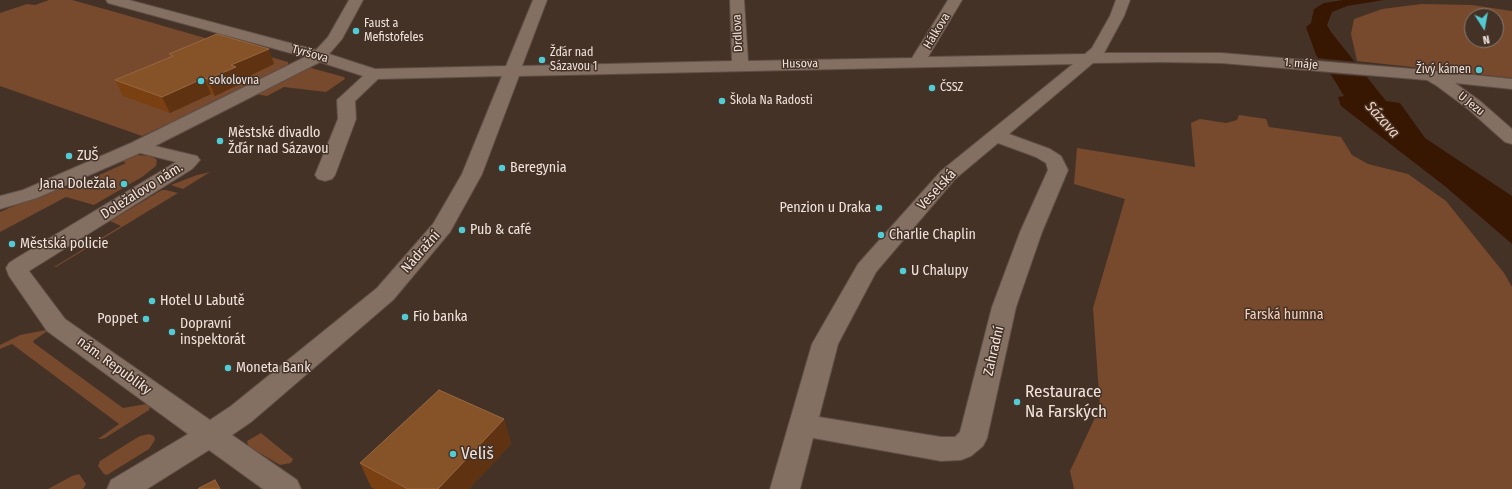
<!DOCTYPE html>
<html>
<head>
<meta charset="utf-8">
<style>
	body { margin:0 }
	#map { position:relative; width:1512px; height:489px; overflow:hidden; background:#453227; font-family:"Fira Sans Condensed",sans-serif }
	canvas { display:block }
	.north { position:absolute; left:1464px; top:8px; width:40px; height:40px; box-sizing:border-box; background:#453227; border:1px solid #89796f; border-radius:50%; rotate:169deg; font-size:11px; font-weight:700; line-height:16px; text-align:center; color:#efe3dc }
	.north::after { content:''; display:block; margin:auto; width:14px; height:18px; background:#51ccd5; clip-path:polygon(50% 0,100% 100%,50% 72%,0 100%) }
</style>
</head>
<body>
<div id="map">
<canvas width="1512" height="489"></canvas>
<div class="north">N</div>
</div>
<script>
const c = document.querySelector('canvas').getContext('2d');
c.lineJoin = 'round';
function paint(path, color) { c.fillStyle = color; c.fill(path, 'evenodd'); }
const toPath = rows => new Path2D(rows.map(r => 'M' + r).join(''));
function stroke(path, color, width, dash) { c.strokeStyle = color; c.lineWidth = width; c.lineCap = dash ? 'butt' : 'round'; c.setLineDash(dash || []); c.stroke(path); }
function drawText(font, color, halo, rows, align = 'center') {
  c.font = font + ' "Fira Sans Condensed",sans-serif'; c.lineWidth = 3; c.setLineDash([]); c.textBaseline = 'middle'; c.strokeStyle = halo; c.fillStyle = color; for (const [text, x, y, turn = 0] of rows) {
    c.save(); c.translate(x, y); c.rotate((+turn || 0) * Math.PI / 180); c.textAlign = isNaN(turn) ? turn : align; if (halo) c.strokeText(text, 0, 0); c.fillText(text, 0, 0); c.restore();
  }
}
const green = toPath([
	[49,0,72,0,122,14,288,62,288,66,206,105,207,107,179,122,170,123,142,136,0,86,0,13,27,4,35,5],
	[1421,4,1472,5,1512,11,1512,78,1357,61,1351,34,1354,19,1382,9],
	[1472,16,1496,16,1496,40,1472,40],
	[311,68,344,77,345,79,326,92,284,87,267,96,255,94,304,69],
	[1239,115,1266,119,1269,127,1341,137,1352,155,1368,164,1408,174,1446,201,1504,273,1512,287,1512,489,1074,489,1070,471,1100,407,1093,308,1125,199,1074,184,1077,148,1195,167,1191,123,1200,119,1226,123,1237,120],
	[136,155,151,156,157,160,156,166,142,177,94,205,66,197,0,232,0,212,58,186,68,189,126,163,120,159],
	[210,172,183,189,171,185,197,175],
	[162,190,166,190,178,193,56,267,54,267,121,226,110,221],
	[46,330,46,332,33,341,34,343,123,408,146,404,150,407,149,410,105,438,101,439,98,439,119,424,12,344,0,349,0,345,20,335],
	[261,433,293,459,291,463,280,465,248,446,247,441],
	[149,434,154,436,155,440,149,449,107,475,104,474,98,466,100,461,130,442,140,436],
	[79,474,86,484,83,489,48,489,72,476]
]);
const water = toPath([
	[1343,0,1384,0,1347,6,1332,12,1327,25,1331,32,1386,101,1400,103,1425,138,1512,196,1512,244,1446,187,1341,106,1338,97,1344,96,1333,78,1316,55,1306,27,1311,23,1314,9,1324,3]
]);
const pier = toPath([
	[1316,58,1358,62,1369,77,1328,74]
]);
const street = toPath([
	[106,0,129,0,316,50,328,37,349,0,363,0,342,39,329,54,375,69,506,66,533,0,547,0,522,66,732,61,730,0,744,0,748,61,912,58,948,0,962,0,928,57,1085,54,1092,48,1110,16,1116,0,1130,0,1124,16,1104,53,1221,53,1426,70,1512,79,1512,89,1455,83,1480,101,1512,129,1512,144,1505,142,1468,109,1437,86,1427,80,1221,63,1161,62,1093,63,1009,134,1050,149,1061,156,1068,170,1042,232,1016,307,987,438,983,446,971,456,961,460,941,461,813,438,800,489,770,489,812,344,858,264,941,171,1073,64,519,76,482,174,450,232,393,300,251,422,232,435,297,480,301,489,263,489,209,450,147,489,107,489,111,480,188,434,47,331,9,276,6,268,9,263,15,259,176,162,140,153,37,198,0,209,0,196,23,190,131,143,305,57,108,3,106,0],
	[320,62,363,76,337,100,338,119,315,175,318,179,325,181,332,179,335,175,356,119,355,101,378,79,502,76,462,174,433,224,377,288,231,406,210,420,65,319,29,271,192,169,200,160,197,156,155,146,320,62],
	[998,143,1036,157,1046,163,1048,170,1020,232,992,307,960,432,955,437,941,437,819,417,838,344,876,272,955,179,998,143]
]);
const wall = toPath([
	[169,54,274,64,241,80,242,83,215,96,211,94,170,113,123,96,115,80,170,57],
	[504,419,511,444,469,489,374,489,371,487,360,463]
]);
const shadedWall = toPath([
	[269,49,274,64,241,80,242,83,215,96,208,79,231,65],
	[204,78,211,94,170,113,162,97],
	[504,419,511,444,469,489,438,489]
]);
const building = toPath([
	[217,34,269,49,231,65,236,67,208,79,204,78,162,97,115,80,173,56,169,54,217,34],
	[439,390,504,419,438,489,408,489,360,463,439,390],
	[215,480,220,489,198,489,199,488,215,480]
]);
const markers = [
	[356,31,4,"#51ccd5"],
	[542,60,4,"#51ccd5"],
	[1479,70,4,"#51ccd5"],
	[201,81,4,"#51ccd5"],
	[932,88,4,"#51ccd5"],
	[722,101,4,"#51ccd5"],
	[220,141,4,"#51ccd5"],
	[69,156,4,"#51ccd5"],
	[502,168,4,"#51ccd5"],
	[124,184,4,"#51ccd5"],
	[879,208,4,"#51ccd5"],
	[462,230,4,"#51ccd5"],
	[881,235,4,"#51ccd5"],
	[12,244,4,"#51ccd5"],
	[903,271,4,"#51ccd5"],
	[152,301,4,"#51ccd5"],
	[405,317,4,"#51ccd5"],
	[146,319,4,"#51ccd5"],
	[172,332,4,"#51ccd5"],
	[228,368,4,"#51ccd5"],
	[1017,402,4,"#51ccd5"],
	[453,454,4,"#51ccd5"]
];
const farPoinames = [
	["Faust a",364,24],
	["Mefistofeles",364,38],
	["Žďár nad",550,53],
	["Sázavou 1",550,67],
	["Živý kámen",1471,70,"right"],
	["sokolovna",209,81],
	["ČSSZ",940,88],
	["Škola Na Radosti",730,101]
];
const farStreetnames = [
	["Hálkova",937,31,-59],
	["Drdlova",738,33,-93],
	["Tyršova",310,54,16],
	["Husova",800,64,-1],
	["1. máje",1301,64,5],
	["U Jezu",1471,104,39]
];
const poiNames = [
	["Městské divadlo",228,133],
	["Žďár nad Sázavou",228,149],
	["ZUŠ",77,156],
	["Beregynia",510,168],
	["Jana Doležala",116,184,"right"],
	["Penzion u Draka",871,208,"right"],
	["Pub & café",470,230],
	["Charlie Chaplin",889,235],
	["Městská policie",20,244],
	["U Chalupy",911,271],
	["Hotel U Labutě",160,301],
	["Fio banka",413,317],
	["Poppet",138,319,"right"],
	["Dopravní",180,324],
	["inspektorát",180,340],
	["Moneta Bank",236,368]
];
const streetNames = [
	["Veselská",937,190,-47],
	["Doležalovo nám.",142,191,-32],
	["Nádražní",421,252,-49],
	["Zahradní",994,351,-77],
	["nám. Republiky",114,366,36]
];
const parkNames = [
	["Farská humna",1284,315]
];
const waterNames = [
	["Sázava",1382,120,48]
];
const nearPoinames = [
	["Restaurace",1025,392],
	["Na Farských",1025,412],
	["Veliš",461,454]
];
paint(green, '#77492d');
paint(water, '#381702');
paint(pier, '#453227');
stroke(street, '#5e4e45', 2);
paint(street, '#846f63');
paint(wall, '#7a4011');
paint(shadedWall, '#5f3311');
paint(building, '#865227');
stroke(building, '#976843', 1);
for (const [x, y, r, color] of markers) { const dot = new Path2D(); dot.arc(x, y, r, 0, 2 * Math.PI); c.fillStyle = color; c.fill(dot); stroke(dot, '#453227', 1.5); }
drawText('12px', '#efe3dc', '#453227', farPoinames, 'left');
drawText('12px', '#efe3dc', '#453227', farStreetnames);
drawText('14px', '#efe3dc', '#453227', poiNames, 'left');
drawText('14px', '#efe3dc', '#453227', streetNames);
drawText('14px', '#f8d2bc', '#453227', parkNames);
drawText('italic 15px', '#f7d1ba', '#453227', waterNames);
drawText('17px', '#efe3dc', '#453227', nearPoinames, 'left');
</script>
</body>
</html>
